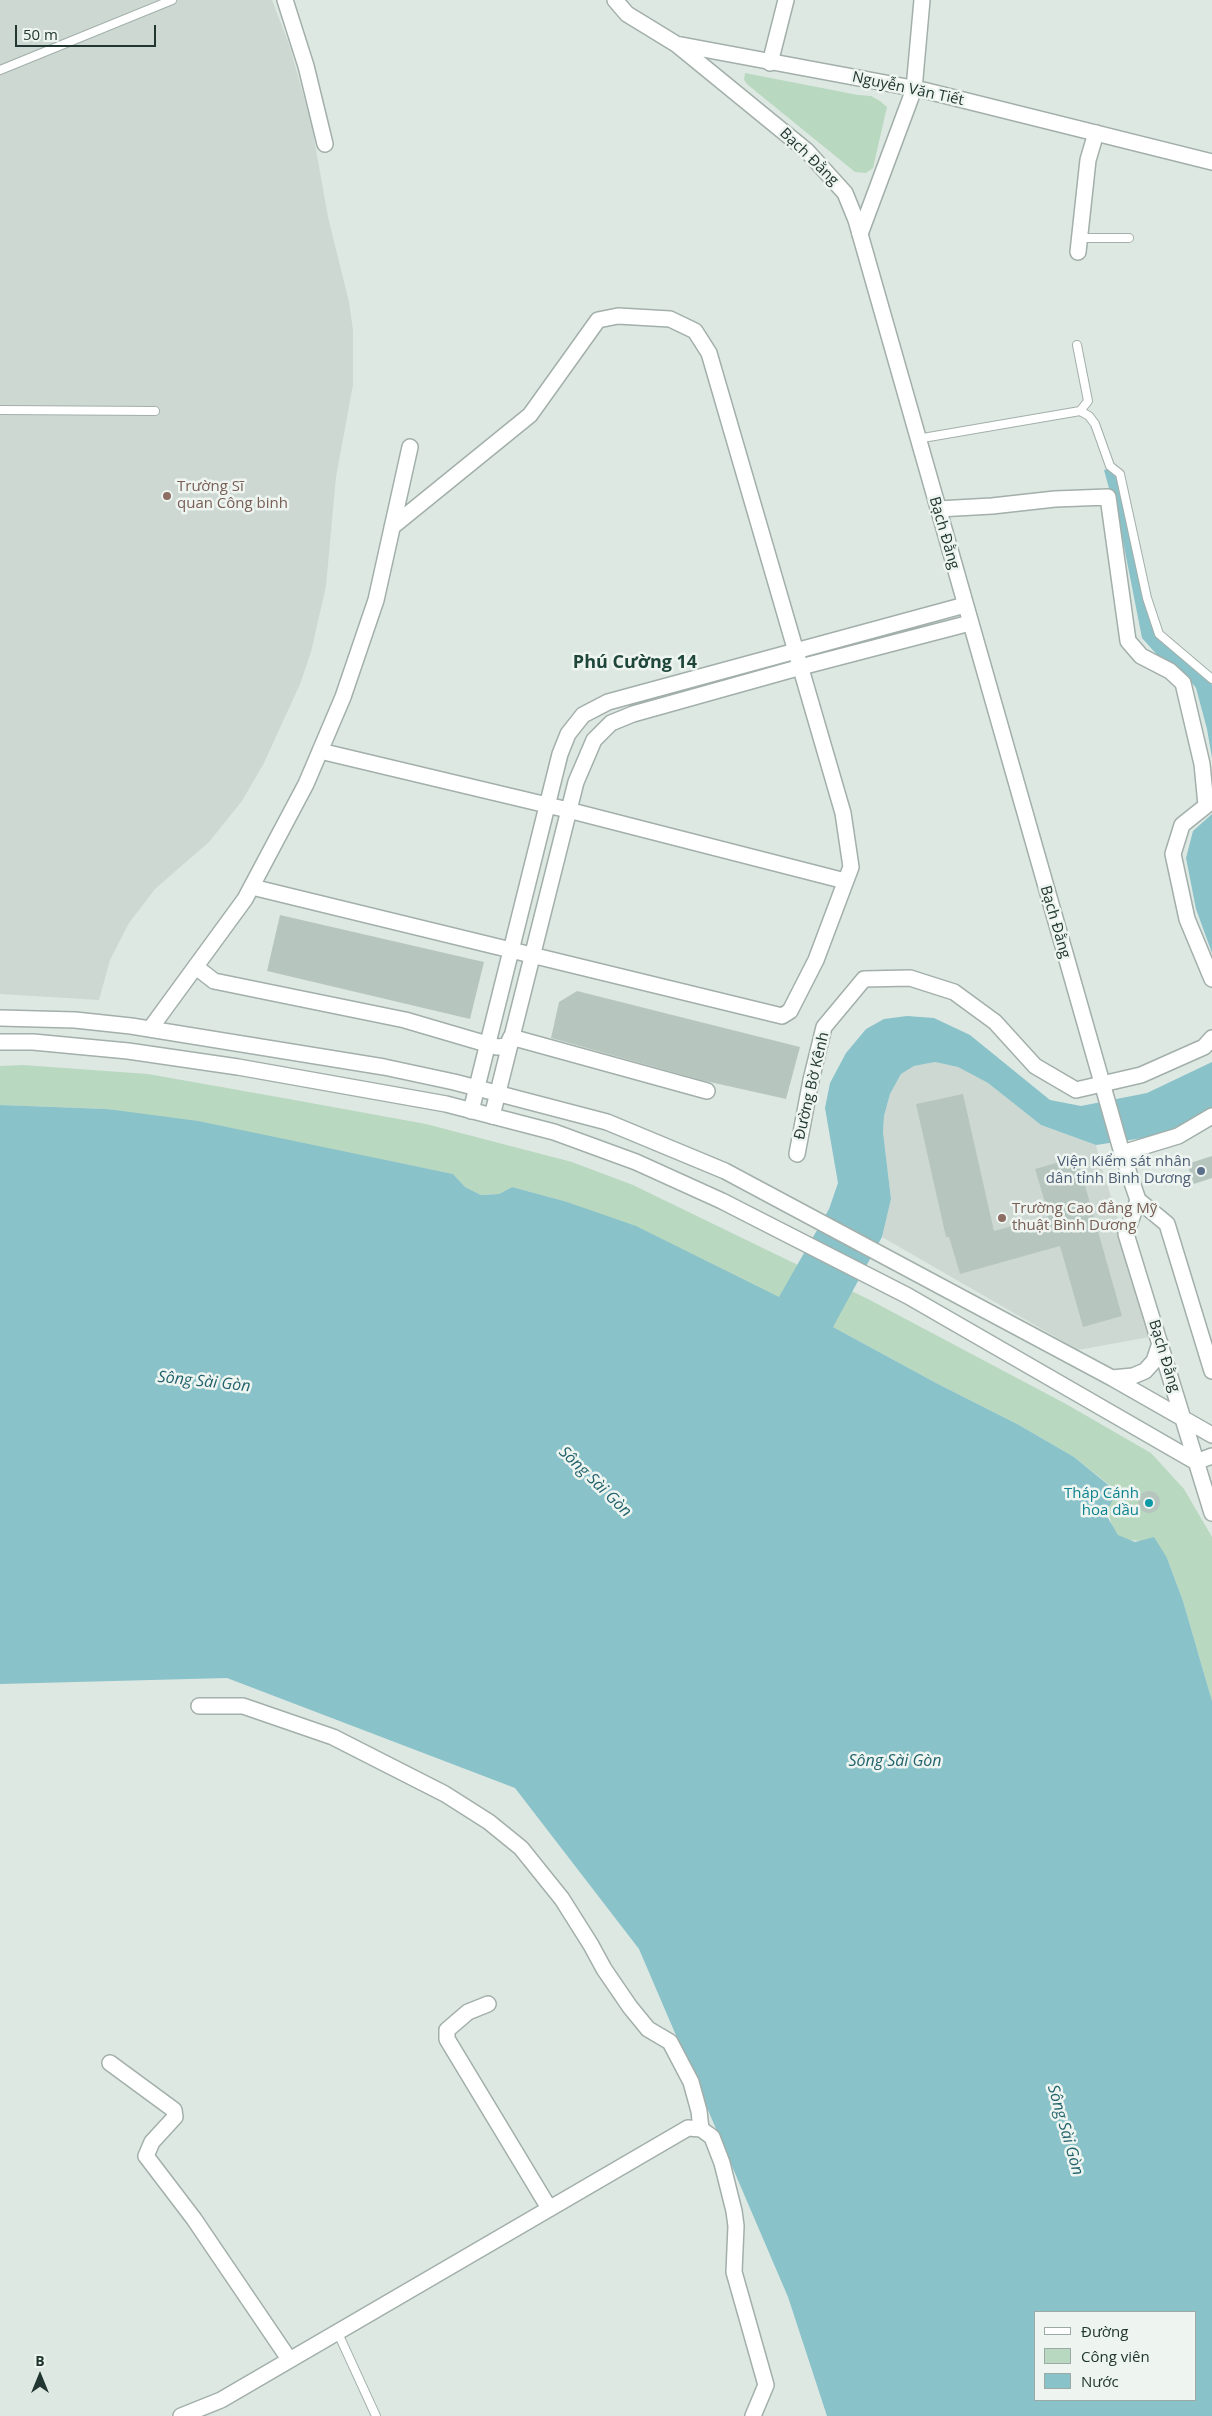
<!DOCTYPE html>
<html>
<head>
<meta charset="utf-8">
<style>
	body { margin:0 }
	#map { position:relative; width:1212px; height:2416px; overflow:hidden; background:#dee8e3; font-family:"Open Sans",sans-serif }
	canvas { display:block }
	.legend { position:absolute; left:1034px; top:2311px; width:162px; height:90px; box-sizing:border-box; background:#eef5f1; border:1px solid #9ca9a4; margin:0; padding:6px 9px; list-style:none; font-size:15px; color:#213630 }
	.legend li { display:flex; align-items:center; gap:10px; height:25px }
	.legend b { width:25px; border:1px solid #9ca9a4 }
	.north { position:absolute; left:15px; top:2351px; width:50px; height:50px; -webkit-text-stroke:4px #eef5f1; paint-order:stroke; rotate:0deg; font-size:14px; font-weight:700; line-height:20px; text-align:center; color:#213630 }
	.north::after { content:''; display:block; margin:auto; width:18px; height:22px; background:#213630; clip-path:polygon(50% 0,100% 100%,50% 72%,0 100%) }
	.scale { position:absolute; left:15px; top:25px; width:141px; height:22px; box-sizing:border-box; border:2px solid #213630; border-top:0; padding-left:6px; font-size:15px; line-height:18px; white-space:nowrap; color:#213630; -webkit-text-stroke:4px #eef5f1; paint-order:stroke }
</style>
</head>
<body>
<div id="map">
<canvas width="1212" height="2416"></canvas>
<ul class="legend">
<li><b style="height:6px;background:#fff"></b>Đường</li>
<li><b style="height:14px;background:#b9d8c0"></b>Công viên</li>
<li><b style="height:14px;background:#8ac2c9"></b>Nước</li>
</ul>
<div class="north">B</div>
<div class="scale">50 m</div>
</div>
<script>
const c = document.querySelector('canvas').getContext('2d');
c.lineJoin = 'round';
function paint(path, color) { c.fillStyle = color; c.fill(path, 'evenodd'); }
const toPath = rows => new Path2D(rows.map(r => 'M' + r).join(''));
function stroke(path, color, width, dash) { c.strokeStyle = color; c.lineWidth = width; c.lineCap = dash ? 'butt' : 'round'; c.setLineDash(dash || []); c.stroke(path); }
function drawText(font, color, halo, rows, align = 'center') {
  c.font = font + ' "Open Sans",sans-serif'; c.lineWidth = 5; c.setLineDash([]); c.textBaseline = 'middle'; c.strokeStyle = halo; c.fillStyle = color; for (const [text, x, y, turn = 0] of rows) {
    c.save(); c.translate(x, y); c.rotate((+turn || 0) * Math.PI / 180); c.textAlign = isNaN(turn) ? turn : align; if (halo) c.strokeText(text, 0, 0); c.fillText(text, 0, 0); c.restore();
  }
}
const built = toPath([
	[0,0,272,0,290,47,312,127,328,217,349,302,353,330,353,385,336,477,326,586,311,652,300,684,264,763,242,801,209,842,155,889,129,923,110,960,99,1000,0,994],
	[935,1062,958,1067,988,1083,1041,1125,1096,1145,1100,1162,1155,1336,1078,1350,882,1237,891,1199,883,1132,884,1116,890,1094,901,1074,914,1066]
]);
const green = toPath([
	[745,73,858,95,871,96,880,101,887,107,873,168,866,173,855,172,748,85,744,80],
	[23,1065,148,1074,289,1099,426,1124,572,1162,633,1185,868,1299,1066,1404,1151,1453,1184,1489,1212,1537,1212,1701,1183,1601,1167,1558,1145,1541,1126,1540,1118,1535,1112,1527,1108,1509,1117,1491,1074,1457,1019,1425,938,1384,833,1327,564,1201,512,1187,499,1194,481,1195,465,1187,453,1174,303,1144,107,1109,0,1105,0,1066]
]);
const water = toPath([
	[1114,467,1153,626,1158,639,1184,656,1208,678,1212,685,1212,758,1207,729,1196,688,1188,678,1159,657,1142,638,1122,536,1104,470],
	[1212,814,1212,953,1196,909,1186,858,1193,831],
	[907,1016,934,1018,970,1035,1050,1100,1081,1106,1147,1093,1212,1062,1212,1107,1175,1128,1150,1137,1096,1145,1041,1125,988,1083,958,1067,935,1062,914,1066,901,1074,890,1094,884,1116,883,1132,891,1199,882,1237,833,1327,938,1384,1019,1425,1074,1457,1117,1492,1108,1509,1108,1518,1118,1535,1135,1542,1154,1537,1167,1558,1183,1601,1212,1701,1212,2416,827,2416,788,2297,639,1949,515,1788,227,1678,0,1684,0,1105,107,1109,198,1121,453,1174,465,1187,481,1195,499,1194,512,1187,564,1201,636,1226,779,1297,829,1209,838,1183,825,1108,830,1083,846,1053,866,1029,884,1019],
	[1036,2312,1196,2312,1196,2400,1036,2400]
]);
const building = toPath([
	[280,915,484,962,470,1019,267,971],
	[577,991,800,1047,786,1099,701,1080,551,1038,559,1002],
	[963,1094,994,1231,1049,1216,1035,1169,1077,1157,1122,1316,1083,1327,1060,1246,960,1274,949,1237,946,1237,916,1104],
	[1212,1156,1212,1178,1194,1184,1187,1164],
	'1138 1502a11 11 0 1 1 22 0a11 11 0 1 1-22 0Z'
]);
const service = toPath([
	[0,70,172,0],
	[1080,238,1129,238],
	[0,410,155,411],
	[1080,411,1089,416,1095,424,1110,466,1120,474,1147,598,1159,634,1212,679],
	[917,439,1080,411,1088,401,1077,345],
	[337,2331,376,2416]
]);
const minor = toPath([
	[285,0,306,66,325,144],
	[770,63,786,0],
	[860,234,914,89,922,0],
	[1078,252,1088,160,1096,133],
	[938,509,992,506,1055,499,1108,497,1128,641,1141,656,1170,671,1183,683,1202,764,1206,805],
	[320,751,568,810,845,881],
	[1212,801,1182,825,1173,854,1187,919,1212,979],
	[252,887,782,1016,790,1011,816,960,851,867,843,813,709,353,695,331,670,319,618,316,598,320,530,415,392,527],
	[196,967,214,981,405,1020,497,1047,507,1046,511,1037,707,1091],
	[150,1029,245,899,306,784,343,697,376,600,410,447],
	[471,1111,560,754,568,734,583,715,608,702,965,605],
	[492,1116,576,782,594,740,611,723,633,714,801,667,970,623],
	[1122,1153,1178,1136,1212,1116],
	[797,1154,811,1080,824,1027,864,979,910,978,954,992,995,1022,1035,1066,1076,1090,1141,1075,1204,1047,1212,1038],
	[199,1706,243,1706,333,1737,445,1794,489,1822,521,1848,562,1899,591,1945,604,1969,630,2007,648,2029,670,2042,691,2082,699,2111,701,2129],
	[488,2004,468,2012,447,2030,447,2039,549,2208],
	[110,2063,174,2110,175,2117,152,2142,146,2156,194,2219,289,2359],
	[181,2416,221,2400,688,2128,701,2129,712,2137,722,2163,734,2211,736,2226,734,2272,766,2385,753,2416]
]);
const tertiary = toPath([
	[615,0,627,14,676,44,923,90,1212,162],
	[676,44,807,151,845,193,856,220,1122,1153,1138,1200,1167,1224,1212,1371],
	[0,1018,75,1020,131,1026,384,1067,454,1082,607,1122,725,1171,1112,1378,1212,1435],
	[0,1042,33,1042,128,1051,238,1067,446,1104,554,1132,636,1162,722,1201,908,1296,1196,1462],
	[1138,1200,1126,1234,1212,1513],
	[1112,1378,1133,1376,1145,1371,1154,1361,1160,1343],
	[1196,1462,1212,1456]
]);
const markers = [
	[167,496,5,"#8d6e63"],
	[1201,1171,5,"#5c6f8a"],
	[1002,1218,5,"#8d6e63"],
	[1149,1503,5,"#0f9aa8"]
];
const streetNames = [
	["Nguyễn Văn Tiết",908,89,12],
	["Bạch Đằng",809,157,44],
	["Bạch Đằng",944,533,74],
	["Bạch Đằng",1055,922,74],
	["Đường Bờ Kênh",812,1086,-77],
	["Bạch Đằng",1164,1356,73]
];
const educationNames = [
	["Trường Sĩ",177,487],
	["quan Công binh",177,504],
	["Trường Cao đẳng Mỹ",1012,1209],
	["thuật Bình Dương",1012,1226]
];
const serviceNames = [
	["Viện Kiểm sát nhân",1191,1162],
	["dân tỉnh Bình Dương",1191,1179]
];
const cultureNames = [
	["Tháp Cánh",1139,1494],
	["hoa dầu",1139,1511]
];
const waterNames = [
	["Sông Sài Gòn",204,1382,6],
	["Sông Sài Gòn",595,1482,44],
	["Sông Sài Gòn",895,1761],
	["Sông Sài Gòn",1065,2130,74]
];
const quarterNames = [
	["Phú Cường 14",635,663]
];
paint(built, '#cdd8d2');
paint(green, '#b9d8c0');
paint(water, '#8ac2c9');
paint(building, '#b7c5bf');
stroke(service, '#a2afaa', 10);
stroke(minor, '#a2afaa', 18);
stroke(tertiary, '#a2afaa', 18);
stroke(service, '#fff', 8);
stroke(minor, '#fff', 15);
stroke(tertiary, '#fff', 15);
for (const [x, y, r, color] of markers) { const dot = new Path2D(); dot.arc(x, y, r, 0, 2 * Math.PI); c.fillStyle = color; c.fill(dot); stroke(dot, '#eef5f1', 2); }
drawText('15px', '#213630', '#eef5f1', streetNames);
drawText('15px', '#785e54', '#eef5f1', educationNames, 'left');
drawText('15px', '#4e5e75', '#eef5f1', serviceNames, 'right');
drawText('15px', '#0d838f', '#eef5f1', cultureNames, 'right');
drawText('italic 16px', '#22626c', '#eef5f1', waterNames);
drawText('bold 18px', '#1f463b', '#eef5f1', quarterNames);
</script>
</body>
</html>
